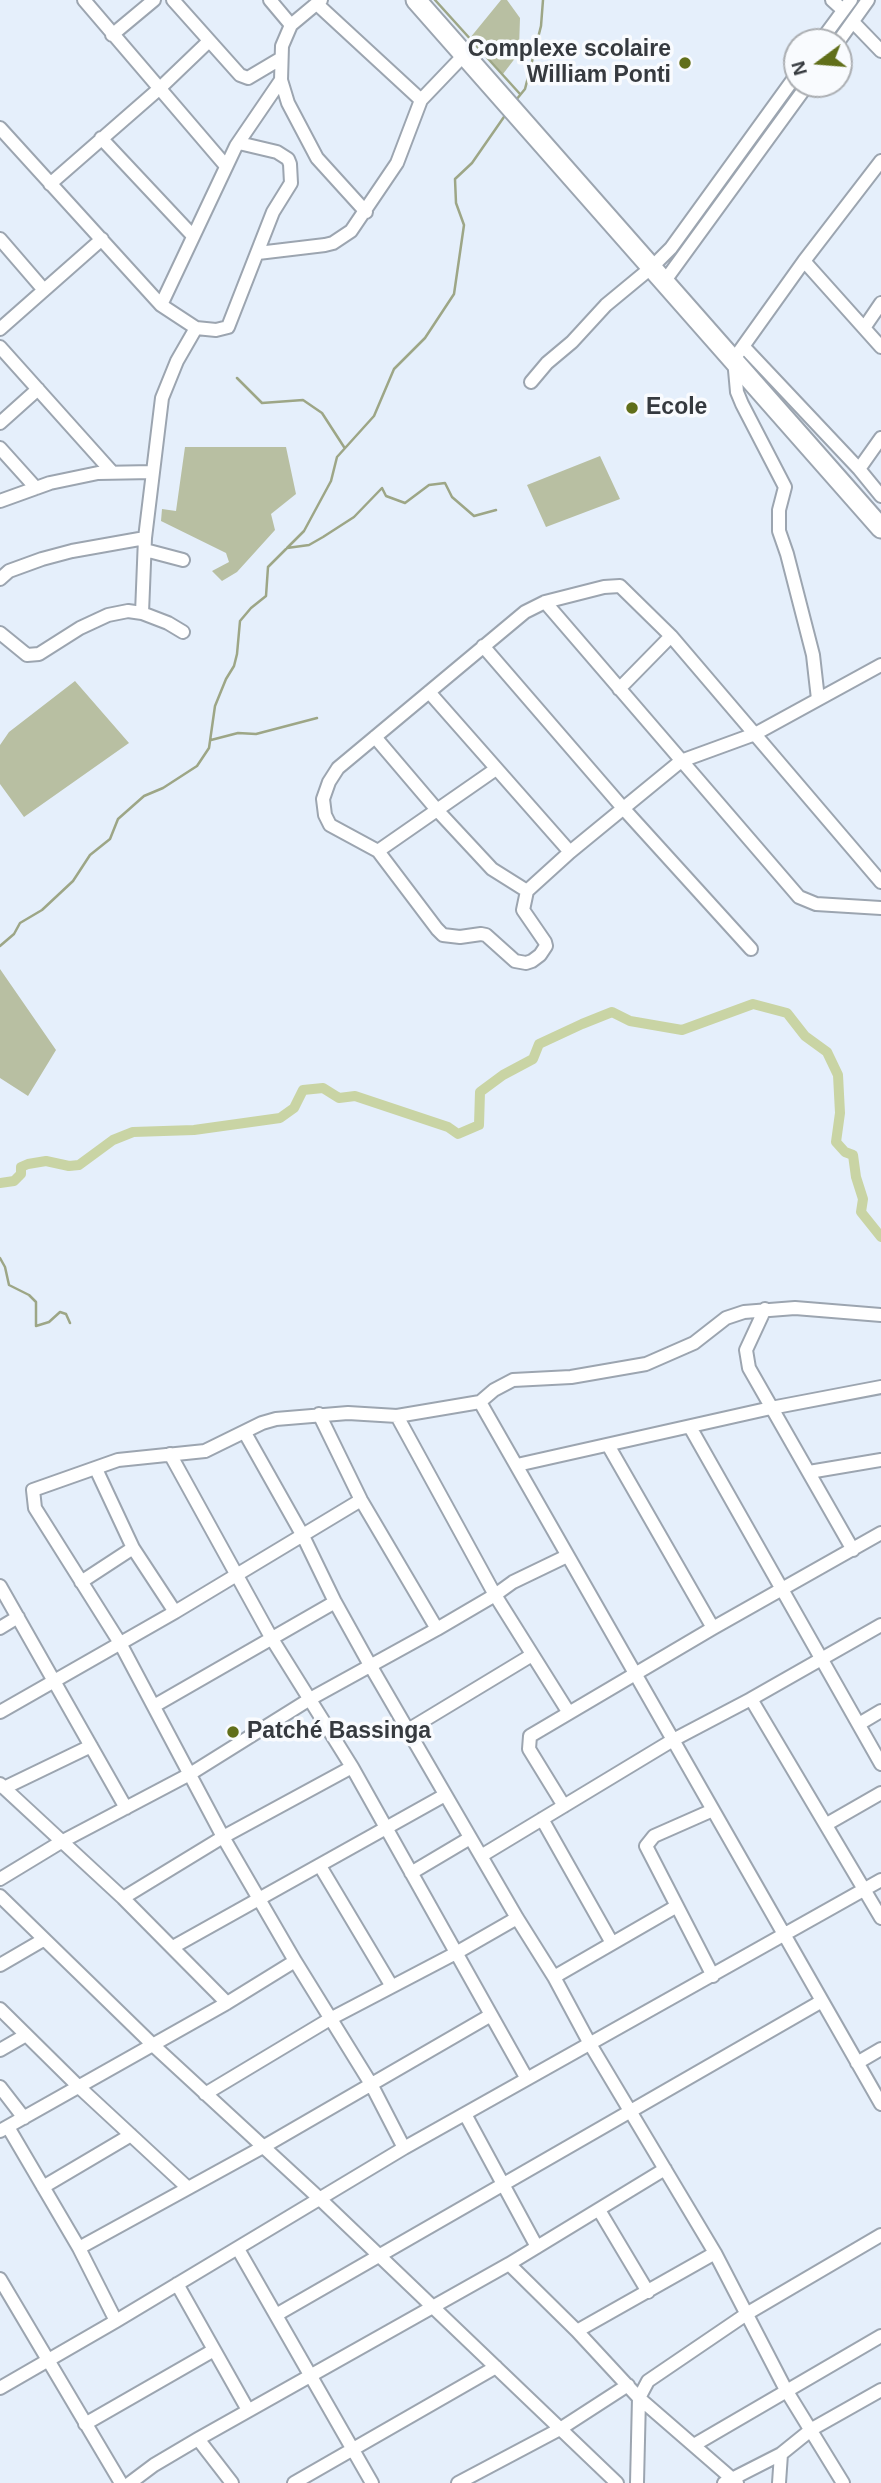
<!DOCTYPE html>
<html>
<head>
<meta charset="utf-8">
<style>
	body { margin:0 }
	#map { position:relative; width:881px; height:2483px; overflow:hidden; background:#e5effb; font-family:Helvetica,sans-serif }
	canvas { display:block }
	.north { position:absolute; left:783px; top:28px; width:70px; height:70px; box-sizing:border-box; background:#f9fbfe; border:2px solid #abaeb2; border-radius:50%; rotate:254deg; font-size:19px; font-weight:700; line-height:28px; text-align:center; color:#363a3f }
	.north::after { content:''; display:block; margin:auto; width:24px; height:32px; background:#616f1a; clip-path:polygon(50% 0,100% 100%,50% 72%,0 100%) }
</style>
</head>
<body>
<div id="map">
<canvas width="881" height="2483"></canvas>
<div class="north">N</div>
</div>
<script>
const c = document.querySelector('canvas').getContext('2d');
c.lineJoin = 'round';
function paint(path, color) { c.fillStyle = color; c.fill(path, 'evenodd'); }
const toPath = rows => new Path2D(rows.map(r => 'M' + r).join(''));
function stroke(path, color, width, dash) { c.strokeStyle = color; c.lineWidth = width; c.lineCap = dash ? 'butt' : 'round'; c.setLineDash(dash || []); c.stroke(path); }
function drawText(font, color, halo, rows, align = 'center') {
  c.font = font + ' Helvetica,sans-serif'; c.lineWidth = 7; c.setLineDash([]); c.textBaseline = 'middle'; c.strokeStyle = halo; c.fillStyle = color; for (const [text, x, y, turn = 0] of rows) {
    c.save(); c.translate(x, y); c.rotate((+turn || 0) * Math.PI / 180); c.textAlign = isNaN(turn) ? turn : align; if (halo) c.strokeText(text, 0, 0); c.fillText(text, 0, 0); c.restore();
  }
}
const green = toPath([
	[501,0,507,0,520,18,519,48,516,57,503,74,470,38],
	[185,447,286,447,296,494,271,514,275,530,237,572,222,581,212,571,229,562,226,553,161,521,162,509,176,511],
	[600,456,620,499,546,527,527,485],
	[75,681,129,743,24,817,0,784,0,745,9,732],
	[0,969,56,1050,28,1096,0,1078]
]);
const stream = toPath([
	[435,0,520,94],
	[516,100,525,89,541,26,543,0],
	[237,378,262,403,303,400,322,413,344,447],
	[287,548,309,545,323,537,354,517,382,488,386,496,405,503,429,485,445,483,452,497,474,516,496,510],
	[211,740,238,733,256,734,317,718],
	[0,946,14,934,20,923,42,910,73,881,90,855,110,839,118,819,144,796,163,788,197,766,209,748,215,706,226,679,234,666,237,654,240,621,251,608,266,596,268,567,304,531,331,481,337,457,374,416,394,369,425,338,454,294,464,225,456,203,455,179,472,163,506,114],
	[0,1258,5,1267,9,1285,29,1295,36,1302,36,1326,49,1322,60,1312,66,1314,70,1323]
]);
const canal = toPath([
	[0,1183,14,1181,21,1174,21,1167,28,1164,46,1161,69,1166,79,1165,113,1140,133,1132,194,1130,280,1118,294,1108,303,1090,323,1088,339,1098,355,1096,448,1127,458,1134,479,1125,480,1092,503,1075,533,1059,539,1044,582,1024,612,1012,630,1021,682,1030,753,1004,787,1013,805,1036,827,1052,838,1075,840,1113,836,1142,845,1152,853,1155,856,1177,863,1199,861,1212,881,1237]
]);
const minor = toPath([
	[84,0,226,166],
	[173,0,240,75,248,78,280,59],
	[270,0,291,25],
	[832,0,843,10],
	[317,4,421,100],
	[853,22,881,51],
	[112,35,154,0],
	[820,42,851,0],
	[838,42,868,0],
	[281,80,288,103,317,158,366,212],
	[0,128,161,305,196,328,216,330,228,327,273,212,291,183,290,164,288,159,277,152,239,143],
	[101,138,193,236],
	[50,184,160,88,209,41],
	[0,239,44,290],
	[258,253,325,245,333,243,351,231,397,163,421,100,465,54],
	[804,261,881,347],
	[664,282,808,84],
	[161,305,236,146,281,80,282,46,291,25,321,0],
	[864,328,881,303],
	[0,329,102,239],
	[0,347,112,472],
	[744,347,859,469,881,496],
	[531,382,547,363,572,342,606,305,652,267,671,248,797,74],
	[0,423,38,389],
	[0,448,36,488],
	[859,469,881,438],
	[0,501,50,483,98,473,153,472],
	[145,550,183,560],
	[0,579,9,571,42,559,72,551,145,538],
	[545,602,799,897,816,904,881,908],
	[142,613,145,538,162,398,177,361,196,328],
	[0,633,27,655,39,654,80,628,108,615,128,611,142,613,168,623,183,632],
	[483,646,623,808,751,949],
	[619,689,671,636],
	[429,692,570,852],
	[818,699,813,655,787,554,779,531,779,510,785,487,742,404,737,392,734,359,804,261,881,161],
	[375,737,438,811,492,869,527,891,523,910,545,942,546,946,540,955,532,961,526,963,515,961,486,935,481,934,460,937,443,935,437,929,378,851,330,825,325,815,323,799,329,782,338,768,525,612,545,602,604,587,620,586,671,636,881,882],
	[378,851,496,769],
	[527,891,570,852,681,761,755,734,881,665],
	[765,1309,746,1350,749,1368,853,1550],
	[480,1402,881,2104],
	[319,1414,361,1500,437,1629],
	[397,1416,495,1595,569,1713],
	[690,1427,881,1764],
	[245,1433,303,1536,335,1602,370,1665,517,1918,554,1977,590,2044,715,2253,786,2390,843,2483],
	[608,1445,713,1628],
	[170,1454,272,1639,352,1767,527,2079],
	[517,1465,771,1408,881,1387],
	[96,1469,133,1548,175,1612],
	[809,1472,881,1460],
	[81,1582,133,1548],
	[0,1586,126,1808],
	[0,1628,18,1617],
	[751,1699,881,1918],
	[154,1706,335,1602],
	[0,1712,175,1612,361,1500],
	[859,1724,881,1711],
	[408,1730,532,1655],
	[0,1784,123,1898,227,2003],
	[4,1788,91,1746],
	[564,1806,529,1749,530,1736,713,1628,881,1533],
	[713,1810,654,1836,646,1846,713,1976],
	[542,1819,612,1943],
	[827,1824,881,1793],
	[481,1856,673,1740,751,1699,881,1625],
	[320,1866,391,1985],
	[411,1873,470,1838],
	[0,1879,61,1842,190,1774,310,1699,437,1629,495,1595,513,1582,567,1556],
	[0,1896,153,2045,320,2199,617,2483],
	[123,1898,223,1837,352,1767],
	[173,1947,445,1795],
	[0,1965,43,1940],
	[554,1977,677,1906],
	[0,2009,79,2087,188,2188],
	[0,2050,26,2035],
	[857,2063,881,2049],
	[0,2087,24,2118],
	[205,2094,330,2019,456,1953,517,1918],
	[465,2114,537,2247],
	[8,2127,79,2248,116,2321],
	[0,2131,227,2003,295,1961],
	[404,2148,371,2084,295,1961,223,1837,120,1643,35,1508,33,1490,118,1460,205,1451,262,1423,276,1419,348,1413,397,1416,480,1402,494,1390,513,1380,571,1377,646,1364,694,1343,726,1318,744,1312,795,1308,881,1315],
	[43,2187,131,2135],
	[599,2210,648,2292],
	[79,2248,263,2147,491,2015],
	[238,2249,372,2483],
	[509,2264,577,2331,639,2398,737,2483],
	[0,2279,121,2483],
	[177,2284,248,2410],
	[276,2315,822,2001],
	[577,2331,715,2253],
	[0,2388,116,2321,404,2148,881,1880],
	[85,2424,214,2350],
	[198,2439,232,2483],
	[694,2445,881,2336],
	[130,2483,154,2465,198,2439,509,2264,665,2169],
	[294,2483,496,2367],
	[458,2483,560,2429,628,2385],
	[637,2483,639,2398,648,2381,748,2313,881,2235],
	[724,2483,781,2454,812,2429,881,2390],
	[779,2483,781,2454]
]);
const highway = toPath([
	[416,0,881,528]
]);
const markers = [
	[685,63,7,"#616f1a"],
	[632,408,7,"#616f1a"],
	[233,1732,7,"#616f1a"]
];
const poiNames = [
	["Complexe scolaire",671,50,"right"],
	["William Ponti",671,76,"right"],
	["Ecole",646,408],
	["Patché Bassinga",247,1732]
];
paint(green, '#b8bfa2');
stroke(stream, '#9da686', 2.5);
stroke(canal, '#c9d4a4', 10);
stroke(minor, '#9ca5b0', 16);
stroke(highway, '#9ca5b0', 23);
stroke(minor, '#fff', 12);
stroke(highway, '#fff', 19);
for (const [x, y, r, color] of markers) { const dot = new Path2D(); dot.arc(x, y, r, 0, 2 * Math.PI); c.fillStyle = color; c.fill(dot); stroke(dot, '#f9fbfe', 2.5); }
drawText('bold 23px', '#363a3f', '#f9fbfe', poiNames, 'left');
</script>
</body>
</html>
